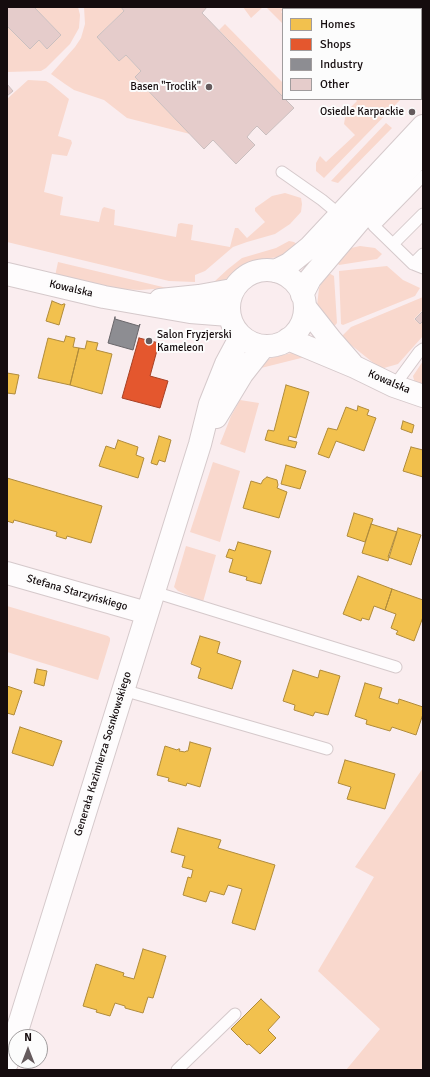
<!DOCTYPE html>
<html>
<head>
<meta charset="utf-8">
<style>
	body { margin:0 }
	#map { position:relative; width:430px; height:1077px; overflow:hidden; background:#faedef; font-family:Signika,sans-serif }
	canvas { display:block }
	.frame { position:absolute; inset:0; border:8px solid #150c0e; pointer-events:none }
	.legend { position:absolute; left:282px; top:8px; width:140px; height:92px; box-sizing:border-box; background:#fcfcfc; border:1px solid #a09c9d; margin:0; padding:5px 7px; list-style:none; font-size:12px; color:#150c0e }
	.legend li { display:flex; align-items:center; gap:8px; height:20px }
	.legend b { width:20px; border:1px solid #a09c9d }
	.north { position:absolute; left:8px; top:1029px; width:40px; height:40px; box-sizing:border-box; background:#fcfcfc; border:1px solid #a09c9d; border-radius:50%; rotate:0deg; font-size:11px; font-weight:700; line-height:16px; text-align:center; color:#150c0e }
	.north::after { content:''; display:block; margin:auto; width:14px; height:18px; background:#655b5d; clip-path:polygon(50% 0,100% 100%,50% 72%,0 100%) }
</style>
</head>
<body>
<div id="map">
<canvas width="430" height="1077"></canvas>
<div class="frame"></div>
<ul class="legend">
<li><b style="height:11px;background:#f2c14e"></b>Homes</li>
<li><b style="height:11px;background:#e4572e"></b>Shops</li>
<li><b style="height:11px;background:#8d8d92"></b>Industry</li>
<li><b style="height:11px;background:#e5cccb"></b>Other</li>
</ul>
<div class="north">N</div>
</div>
<script>
const c = document.querySelector('canvas').getContext('2d');
c.lineJoin = 'round';
function paint(path, color) { c.fillStyle = color; c.fill(path, 'evenodd'); }
const toPath = rows => new Path2D(rows.map(r => 'M' + r).join(''));
function stroke(path, color, width, dash) { c.strokeStyle = color; c.lineWidth = width; c.lineCap = dash ? 'butt' : 'round'; c.setLineDash(dash || []); c.stroke(path); }
function drawText(font, color, halo, rows, align = 'center') {
  c.font = font + ' Signika,sans-serif'; c.lineWidth = 4; c.setLineDash([]); c.textBaseline = 'middle'; c.strokeStyle = halo; c.fillStyle = color; for (const [text, x, y, turn = 0] of rows) {
    c.save(); c.translate(x, y); c.rotate((+turn || 0) * Math.PI / 180); c.textAlign = isNaN(turn) ? turn : align; if (halo) c.strokeText(text, 0, 0); c.fillText(text, 0, 0); c.restore();
  }
}
const green = toPath([
	[34,7,78,7,80,15,79,28,70,44,46,68,41,71,7,72,7,26,30,49,39,40,47,49,61,35],
	[84,7,121,7,124,11,97,37,119,61,126,55,141,71,135,77,190,134,127,118,104,100,74,90,65,84,51,74,75,47,81,38,85,24],
	[243,7,263,7,251,18],
	[266,7,286,7,281,12,283,14,283,24],
	[366,7,423,7,423,76,421,78,421,9,368,9],
	[225,24,283,83,283,97,219,30],
	[28,80,46,81,51,84,69,99,58,136,71,140,72,143,67,156,52,154,44,192,63,197,60,215,99,222,102,209,104,207,115,210,114,225,176,237,178,224,181,223,193,225,191,240,230,247,235,228,238,228,247,238,265,222,255,211,255,208,272,196,285,193,301,198,302,204,301,212,290,224,275,234,247,242,233,247,205,271,195,275,195,282,169,281,7,242,7,99],
	[355,99,401,99,324,178,316,171,316,163,320,156,326,162,355,135,344,124,346,112,357,101],
	[386,123,392,128,340,181,338,183,331,181],
	[289,241,294,242,299,246,280,257,261,259,245,264,228,278,216,284,215,281,228,269,242,258,276,248],
	[360,246,375,248,382,254,377,259,339,265,336,261,346,251,351,248],
	[58,262,167,288,140,290,118,289,55,276],
	[387,266,403,280,420,288,415,296,343,325,341,324,339,271],
	[327,272,334,276,337,323,331,330,317,306,319,288],
	[423,297,423,310,414,319,420,324,423,321,423,336,398,364,384,368,376,365,341,337,351,327],
	[291,353,300,353,305,357,261,368,260,365,271,358],
	[423,361,423,387,415,384,413,376],
	[240,400,259,403,245,453,220,444,231,416],
	[213,462,240,471,220,542,190,532],
	[186,546,216,555,203,602,178,591,174,587],
	[7,606,108,636,110,638,110,641,98,680,7,652],
	[423,768,423,1070,346,1070,380,1029,318,971,374,877,355,867]
]);
const homes = toPath([
	[52,301,62,305,63,304,65,304,59,325,46,321,52,301],
	[66,336,75,338,73,347,79,348,70,385,38,378,48,338,64,342,66,336],
	[87,341,98,343,96,350,112,354,102,394,70,385,79,348,85,349,87,341],
	[7,373,19,375,15,394,7,393,7,373],
	[286,385,309,392,296,438,289,436,288,440,297,442,295,448,279,444,265,440,268,430,274,431,286,385],
	[358,406,369,410,367,415,376,418,364,451,336,441,329,458,318,454,328,428,337,430,346,407,357,411,358,406],
	[403,421,414,425,412,433,401,429,403,421],
	[159,436,171,440,165,462,159,460,157,465,151,463,159,436],
	[118,440,138,447,136,455,144,458,138,478,99,466,106,446,115,449,118,440],
	[411,447,423,450,423,477,403,471,411,447],
	[286,465,306,471,300,489,281,484,286,465],
	[267,477,277,480,278,485,277,488,287,492,279,518,243,508,251,481,261,484,263,480,267,477],
	[7,478,102,506,91,543,67,536,66,539,56,536,57,532,14,520,13,523,7,521,7,478],
	[354,513,373,519,365,542,347,536,354,513],
	[371,524,397,532,388,561,362,553,371,524],
	[398,528,421,535,411,565,388,557,398,528],
	[238,542,271,551,261,584,246,580,247,577,229,572,233,559,226,557,229,549,235,551,238,542],
	[358,576,392,589,385,610,374,606,369,620,362,618,361,621,343,614,358,576],
	[392,589,423,600,423,617,414,641,396,634,398,631,391,628,396,614,385,610,392,589],
	[200,636,220,642,217,653,241,661,232,689,198,678,201,668,191,664,200,636],
	[37,669,47,671,44,686,34,683,37,669],
	[293,670,318,678,320,670,340,676,328,715,315,712,313,716,294,710,295,705,283,701,293,670],
	[365,683,382,688,379,698,398,704,399,699,423,707,423,714,416,735,392,727,390,731,366,724,367,720,355,716,365,683],
	[7,686,22,691,14,715,7,713,7,686],
	[20,727,62,741,53,766,12,753,20,727],
	[190,742,211,748,200,787,187,783,186,786,168,781,169,778,157,775,165,746,177,750,178,749,180,749,179,751,185,752,186,751,188,751,190,742],
	[345,760,395,774,385,809,347,799,351,787,338,783,345,760],
	[178,828,221,840,218,848,275,865,255,930,232,923,242,889,228,885,224,895,210,891,206,902,183,895,188,877,191,878,193,870,182,867,185,856,171,852,178,828],
	[143,949,166,956,153,998,148,997,143,1013,125,1008,125,1006,115,1003,110,1016,96,1012,97,1010,83,1006,96,964,124,973,123,976,134,979,143,949],
	[261,999,280,1017,268,1030,276,1038,260,1054,249,1044,247,1045,231,1029,261,999]
]);
const shops = toPath([
	[139,338,159,343,150,376,168,381,160,408,122,398,139,338]
]);
const industry = toPath([
	[115,317,115,319,139,326,140,324,133,350,108,343,115,317]
]);
const building = toPath([
	[7,7,34,7,61,35,47,49,39,40,30,49,7,26,7,7],
	[121,7,207,7,202,13,283,97,283,99,285,99,294,108,266,135,257,126,252,131,247,137,255,145,236,164,213,140,204,149,135,77,141,71,126,55,119,61,97,37,124,11,121,7],
	[7,84,13,91,7,96,7,84],
	[423,311,423,321,420,324,415,319,423,311]
]);
const service = toPath([
	[282,172,322,200,340,215],
	[365,214,374,226,413,264,423,268],
	[374,226,423,176],
	[393,244,423,214],
	[413,264,423,254],
	[394,386,419,352,423,349],
	[154,592,396,667],
	[123,690,327,749],
	[177,1070,235,1014]
]);
const minor = toPath([
	'229 308a38 38 0 1 1 76 0a38 38 0 1 1-76 0Z',
	[275,271,289,264,310,247,423,126],
	[7,274,104,297,190,312,229,315],
	[302,295,310,279,365,214,423,153],
	[160,300,199,296,232,290],
	[305,307,331,340,352,364],
	[288,339,355,367,394,386,423,396],
	[216,417,242,374,264,346],
	[7,573,147,613],
	[7,1063,200,444,210,404,226,364,241,336]
]);
const markers = [
	[209,87,4,"#655b5d"],
	[412,112,4,"#655b5d"],
	[149,341,4,"#655b5d"]
];
const poiNames = [
	["Basen \"Troclik\"",201,87],
	["Osiedle Karpackie",404,112],
	["Salon Fryzjerski",157,335,"left"],
	["Kameleon",157,348,"left"]
];
const streetNames = [
	["Kowalska",71,289,13],
	["Kowalska",389,382,23],
	["Stefana Starzyńskiego",77,593,16],
	["Generała Kazimierza Sosnkowskiego",103,754,-73]
];
paint(green, '#f9d8cd');
paint(homes, '#f2c14e');
stroke(homes, '#b08b3b', 1);
paint(shops, '#e4572e');
stroke(shops, '#a64024', 1);
paint(industry, '#8d8d92');
stroke(industry, '#69666a', 1);
paint(building, '#e5cccb');
stroke(building, '#cabfbf', 1);
stroke(service, '#d5c9cb', 13);
stroke(minor, '#d5c9cb', 24);
stroke(service, '#fefcfd', 11);
stroke(minor, '#fefcfd', 22);
for (const [x, y, r, color] of markers) { const dot = new Path2D(); dot.arc(x, y, r, 0, 2 * Math.PI); c.fillStyle = color; c.fill(dot); stroke(dot, '#fcfcfc', 1.5); }
drawText('11px', '#150c0e', '#fcfcfc', poiNames, 'right');
drawText('11px', '#150c0e', '#fcfcfc', streetNames);
</script>
</body>
</html>
